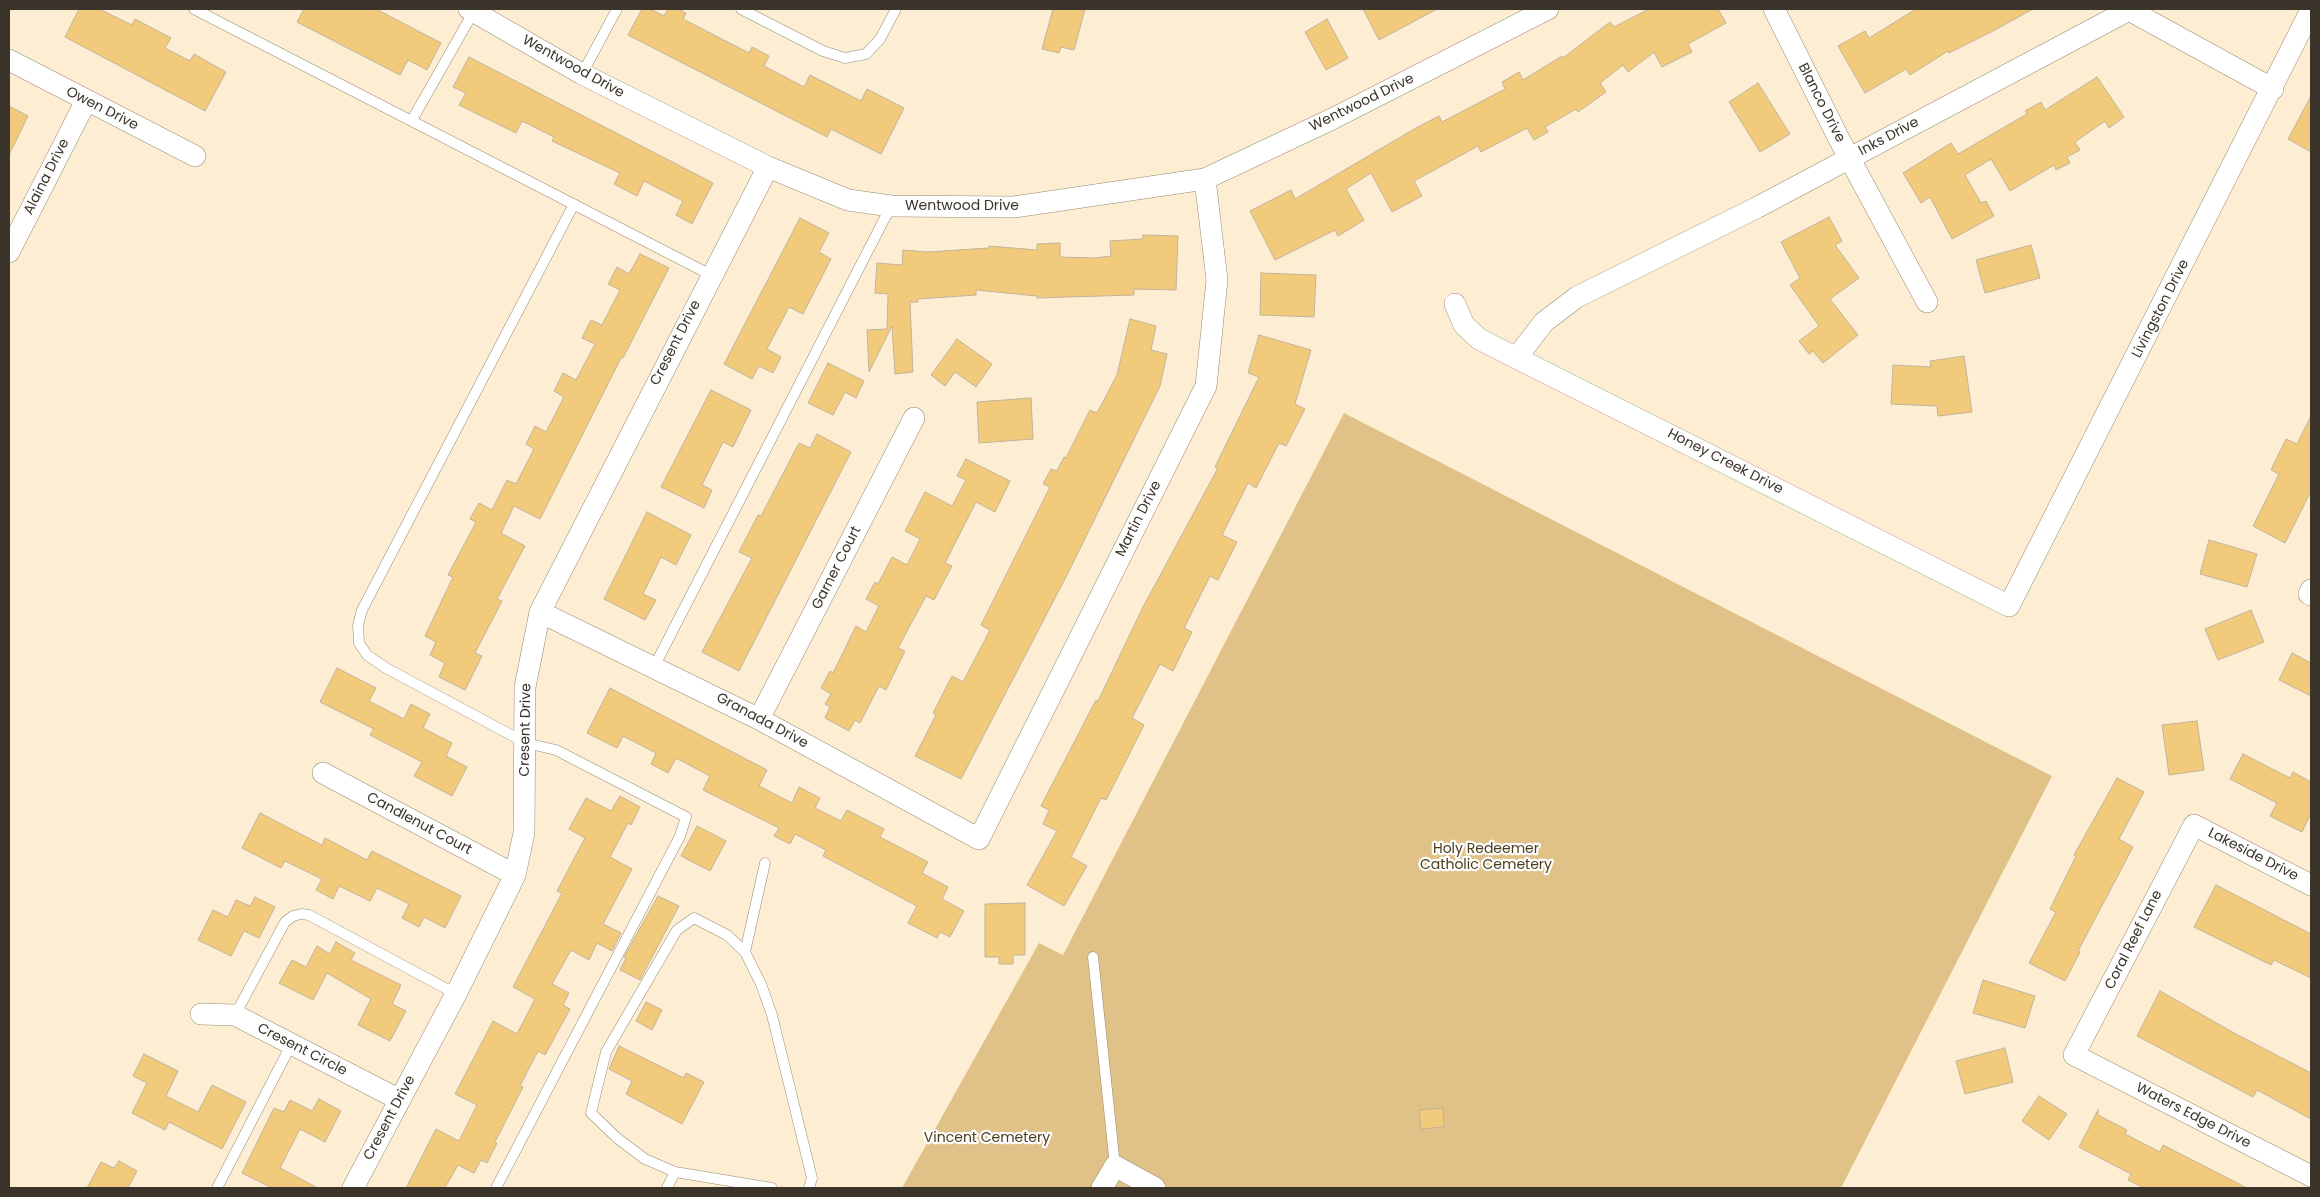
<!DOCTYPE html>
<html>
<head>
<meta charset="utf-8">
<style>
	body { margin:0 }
	#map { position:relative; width:2320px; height:1197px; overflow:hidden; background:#fdeed3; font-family:Poppins,sans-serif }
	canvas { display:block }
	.frame { position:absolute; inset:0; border:10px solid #3a342a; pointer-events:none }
</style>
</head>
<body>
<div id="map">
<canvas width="2320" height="1197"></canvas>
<div class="frame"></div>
</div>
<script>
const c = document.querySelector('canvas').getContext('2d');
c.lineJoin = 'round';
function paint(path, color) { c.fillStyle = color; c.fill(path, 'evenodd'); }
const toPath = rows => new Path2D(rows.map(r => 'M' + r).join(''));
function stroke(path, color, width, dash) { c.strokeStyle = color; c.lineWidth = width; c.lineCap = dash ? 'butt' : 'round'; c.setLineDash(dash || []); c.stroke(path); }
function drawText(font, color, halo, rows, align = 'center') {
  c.font = font + ' Poppins,sans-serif'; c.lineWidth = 4.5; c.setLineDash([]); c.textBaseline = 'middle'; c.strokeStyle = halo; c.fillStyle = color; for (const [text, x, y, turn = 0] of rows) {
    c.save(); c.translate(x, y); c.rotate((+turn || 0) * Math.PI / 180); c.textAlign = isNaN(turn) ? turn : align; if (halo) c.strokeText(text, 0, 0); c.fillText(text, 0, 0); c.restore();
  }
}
const green = toPath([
	[1344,413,2052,776,1841,1188,902,1188,1039,943,1063,955]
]);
const building = toPath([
	[79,9,99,9,132,25,135,19,171,38,165,48,190,61,194,54,226,72,205,111,65,37,79,9],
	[304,9,376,9,441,43,427,70,408,60,400,75,297,22,304,9],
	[642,9,650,9,664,16,668,9,678,9,686,13,683,19,749,53,752,47,769,56,764,66,804,87,810,75,861,101,867,89,904,108,881,154,831,129,827,137,628,35,642,9],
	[1053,9,1085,9,1074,50,1061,47,1059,53,1042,49,1053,9],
	[1363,9,1437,9,1379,40,1363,9],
	[1649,9,1718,9,1726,23,1688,44,1692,52,1662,67,1654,52,1628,72,1623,65,1600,83,1606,92,1578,112,1576,109,1545,127,1548,132,1534,140,1527,128,1481,152,1478,146,1414,181,1422,196,1392,212,1371,173,1346,189,1364,220,1338,236,1335,230,1275,260,1250,211,1291,190,1295,199,1416,128,1439,116,1442,122,1505,89,1502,82,1519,72,1523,80,1562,56,1563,58,1610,22,1614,27,1649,9],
	[1916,9,2033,9,1993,31,1949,53,1948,51,1910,75,1906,69,1865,93,1838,46,1865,31,1869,38,1916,9],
	[1327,19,1348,58,1326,70,1305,32,1327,19],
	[469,57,713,183,692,224,676,215,683,201,644,181,637,196,614,184,620,173,552,141,554,137,522,121,516,133,459,105,466,93,453,87,469,57],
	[2097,77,2124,117,2109,128,2105,121,2075,142,2080,150,2067,157,2070,163,2056,170,2054,165,2010,191,1991,159,1965,175,1981,203,1986,201,1994,216,1952,239,1930,197,1921,203,1903,173,1951,143,1958,154,2027,114,2025,111,2041,102,2045,110,2097,77],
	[1758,83,1790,134,1760,152,1729,102,1758,83],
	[2311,96,2311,152,2288,139,2311,96],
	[9,106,28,116,9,155,9,106],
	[1829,217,1842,241,1835,245,1859,278,1830,299,1858,335,1823,363,1813,351,1809,354,1799,341,1819,326,1790,285,1800,278,1781,242,1829,217],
	[800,218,829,233,819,252,831,259,803,314,789,307,767,349,781,357,773,373,759,366,752,379,724,364,800,218],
	[1143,235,1178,236,1176,290,1134,289,1134,295,1037,298,1037,296,976,290,976,295,918,299,918,302,910,302,913,372,895,374,892,326,869,372,867,330,887,329,888,294,875,293,877,263,902,265,903,250,928,252,988,248,989,246,1037,250,1037,244,1060,243,1060,257,1094,258,1111,256,1110,241,1143,239,1143,235],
	[2031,245,2040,278,1985,293,1976,260,2031,245],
	[640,254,669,268,623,358,621,358,540,519,514,506,501,533,525,546,497,599,502,601,475,653,482,656,465,690,439,677,445,663,430,655,436,642,425,636,453,577,448,575,476,522,470,519,479,503,492,510,507,480,516,484,534,449,526,444,535,426,546,432,564,397,554,391,563,373,576,380,595,344,582,338,591,320,602,325,620,290,608,284,617,267,629,274,640,254],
	[1261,273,1316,275,1314,317,1260,315,1261,273],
	[1130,319,1156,326,1151,350,1167,354,1160,386,1069,571,961,779,915,756,936,715,933,713,952,676,963,682,990,630,981,625,1050,487,1043,484,1051,469,1057,471,1064,457,1066,458,1090,410,1097,413,1117,375,1130,319],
	[1259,335,1311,350,1295,404,1305,409,1286,446,1279,443,1256,488,1248,483,1222,535,1237,542,1218,580,1210,576,1184,628,1192,632,1173,671,1160,664,1132,718,1144,725,1106,800,1101,798,1071,857,1087,866,1064,906,1027,885,1057,831,1043,824,1049,810,1041,806,1096,700,1098,701,1143,607,1218,468,1215,467,1259,377,1248,373,1259,335],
	[957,339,992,364,976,387,955,372,945,386,931,375,957,339],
	[1964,356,1972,412,1938,416,1937,406,1891,404,1893,365,1931,367,1930,361,1964,356],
	[828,363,864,381,856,398,845,392,833,415,808,403,828,363],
	[711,390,751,410,733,447,723,442,702,485,712,490,704,508,661,487,711,390],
	[1031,398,1033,439,979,443,977,402,1031,398],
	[2311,416,2311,491,2285,543,2253,526,2279,474,2271,470,2286,439,2297,444,2311,416],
	[817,434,851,452,739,671,702,652,752,558,739,552,758,515,761,516,799,443,810,448,817,434],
	[966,459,1010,481,995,512,976,502,945,563,952,566,934,600,926,596,898,648,905,651,886,690,879,686,860,723,855,720,849,731,825,718,830,707,825,704,831,694,821,688,830,671,833,673,856,626,866,632,879,606,866,599,875,582,878,584,892,557,907,565,920,539,905,531,925,492,952,506,966,480,957,476,966,459],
	[647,512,691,535,676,565,661,557,643,594,656,600,645,620,604,599,647,512],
	[2209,540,2257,554,2247,587,2200,574,2209,540],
	[2251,610,2264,642,2218,660,2205,629,2251,610],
	[2292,653,2311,663,2311,696,2279,680,2292,653],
	[337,668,376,688,369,701,404,719,411,704,430,714,423,728,452,743,446,756,467,767,452,796,414,776,422,762,370,735,374,729,320,702,337,668],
	[610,688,767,770,759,786,792,803,799,787,820,798,815,808,841,821,847,810,884,829,880,837,928,862,922,873,948,887,942,899,964,911,950,937,940,932,937,938,908,923,917,906,823,856,826,850,795,834,790,844,774,836,779,828,703,790,710,776,676,758,668,773,651,764,656,753,623,736,617,748,587,733,610,688],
	[2197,721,2204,770,2169,775,2162,725,2197,721],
	[2243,754,2290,778,2293,772,2311,782,2311,813,2302,832,2270,816,2277,803,2230,779,2243,754],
	[2117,778,2144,792,2119,839,2133,847,2078,951,2080,952,2065,981,2029,963,2056,912,2050,909,2076,856,2074,855,2117,778],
	[620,796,640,807,631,825,628,823,610,857,632,869,603,924,621,933,612,951,597,943,589,960,571,950,552,984,569,993,563,1005,570,1009,545,1055,538,1051,520,1086,523,1087,495,1142,497,1143,487,1163,481,1160,474,1173,458,1165,445,1188,406,1188,436,1129,459,1141,477,1105,455,1094,493,1021,517,1034,535,999,513,987,562,893,557,891,585,838,569,829,586,798,611,811,620,796],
	[260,813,322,845,325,838,367,860,372,851,461,896,445,928,424,917,419,927,402,918,409,904,377,888,370,901,339,886,333,899,316,890,322,879,285,861,281,868,242,848,260,813],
	[697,826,726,841,710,871,681,856,697,826],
	[2216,885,2311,934,2311,978,2274,960,2271,965,2194,927,2216,885],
	[658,896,679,906,640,980,620,970,626,958,624,957,658,896],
	[255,897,275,907,259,938,244,931,231,956,198,940,213,910,228,917,236,900,250,906,255,897],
	[1025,903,1025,955,1013,955,1013,964,999,964,999,957,985,957,985,904,1025,903],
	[336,942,355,953,351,960,401,985,392,1004,406,1011,390,1041,358,1025,371,999,327,973,313,1000,279,983,292,960,306,967,317,946,330,954,336,942],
	[1983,980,2035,996,2025,1028,1973,1013,1983,980],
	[2160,991,2236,1034,2311,1073,2311,1119,2257,1090,2253,1097,2137,1036,2160,991],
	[646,1002,662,1010,652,1030,636,1021,646,1002],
	[619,1046,684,1078,686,1073,704,1082,682,1124,626,1094,632,1081,609,1069,619,1046],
	[2005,1048,2013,1082,1965,1094,1956,1061,2005,1048],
	[144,1054,178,1071,166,1096,198,1112,212,1085,246,1102,222,1149,169,1122,165,1130,132,1113,147,1083,133,1076,144,1054],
	[2039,1096,2067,1114,2049,1140,2022,1121,2039,1096],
	[319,1099,341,1111,325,1142,300,1129,280,1168,318,1188,272,1188,242,1173,274,1108,284,1112,290,1100,312,1111,319,1099],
	[1443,1108,1444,1127,1421,1129,1419,1110,1443,1108],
	[2098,1110,2098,1115,2127,1130,2125,1134,2160,1152,2163,1145,2247,1188,2144,1188,2128,1180,2131,1174,2079,1147,2098,1110],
	[119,1161,137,1171,128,1188,87,1188,101,1162,114,1168,119,1161]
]);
const lane = toPath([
	[194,9,711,275],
	[741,9,823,51,845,58,866,54,880,39,896,9],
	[582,74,617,9],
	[412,120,474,11],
	[654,667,891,206],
	[745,952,765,863],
	[1093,957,1115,1166],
	[235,1015,285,922,293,916,301,914,309,915,456,994],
	[217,1188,291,1045],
	[496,1188,680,836,686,817,556,750,526,743,386,668,367,655,359,643,358,625,362,610,574,204],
	[667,1188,675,1172],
	[772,1188,675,1172,645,1159,617,1138,591,1113,606,1052,677,930,694,918,727,935,745,952,761,984,772,1015,812,1178,809,1188]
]);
const street = toPath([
	[469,9,582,74,768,167,848,200,891,206,1014,207,1205,179,1332,119,1548,9],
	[1774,9,1839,139,1927,302],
	[9,60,195,156],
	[9,252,86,101],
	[1455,304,1464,325,1479,339,2009,606,2311,10],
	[1517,357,1544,322,1577,297,1756,208,2129,10,2273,89],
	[2311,590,2309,594,2311,595],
	[540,612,759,719,979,839,1206,386,1217,280,1205,179],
	[759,719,914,418],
	[323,773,515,875],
	[2311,885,2194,825,2074,1055,2311,1176],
	[201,1014,235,1015,400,1100],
	[353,1188,456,994,515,875,524,833,525,687,540,612,768,167],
	[1102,1188,1115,1166,1155,1188]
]);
const streetNames = [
	["Wentwood Drive",573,67,29],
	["Wentwood Drive",1362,103,-26],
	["Blanco Drive",1821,103,63],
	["Owen Drive",102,109,27],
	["Inks Drive",1889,137,-28],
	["Alaina Drive",47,177,-63],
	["Wentwood Drive",962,206],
	["Livingston Drive",2161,309,-63],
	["Cresent Drive",676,343,-63],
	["Honey Creek Drive",1725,462,27],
	["Martin Drive",1139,519,-63],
	["Garner Court",837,568,-63],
	["Granada Drive",762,721,28],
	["Cresent Drive",526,730,-89],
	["Candlenut Court",419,824,28],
	["Lakeside Drive",2253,855,27],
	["Coral Reef Lane",2134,940,-63],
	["Cresent Circle",302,1050,27],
	["Waters Edge Drive",2193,1116,27],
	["Cresent Drive",390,1118,-62]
];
const parkNames = [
	["Holy Redeemer",1486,849],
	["Catholic Cemetery",1486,865],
	["Vincent Cemetery",987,1138]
];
paint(green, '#e0c289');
paint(building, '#f2ca7c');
stroke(building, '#c1b39a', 1);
stroke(lane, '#978a71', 11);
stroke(street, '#978a71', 22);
stroke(lane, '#fff', 10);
stroke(street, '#fff', 21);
drawText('14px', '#3a342a', '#fdfdfd', streetNames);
drawText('14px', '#4b3b18', '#fdfdfd', parkNames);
</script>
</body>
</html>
